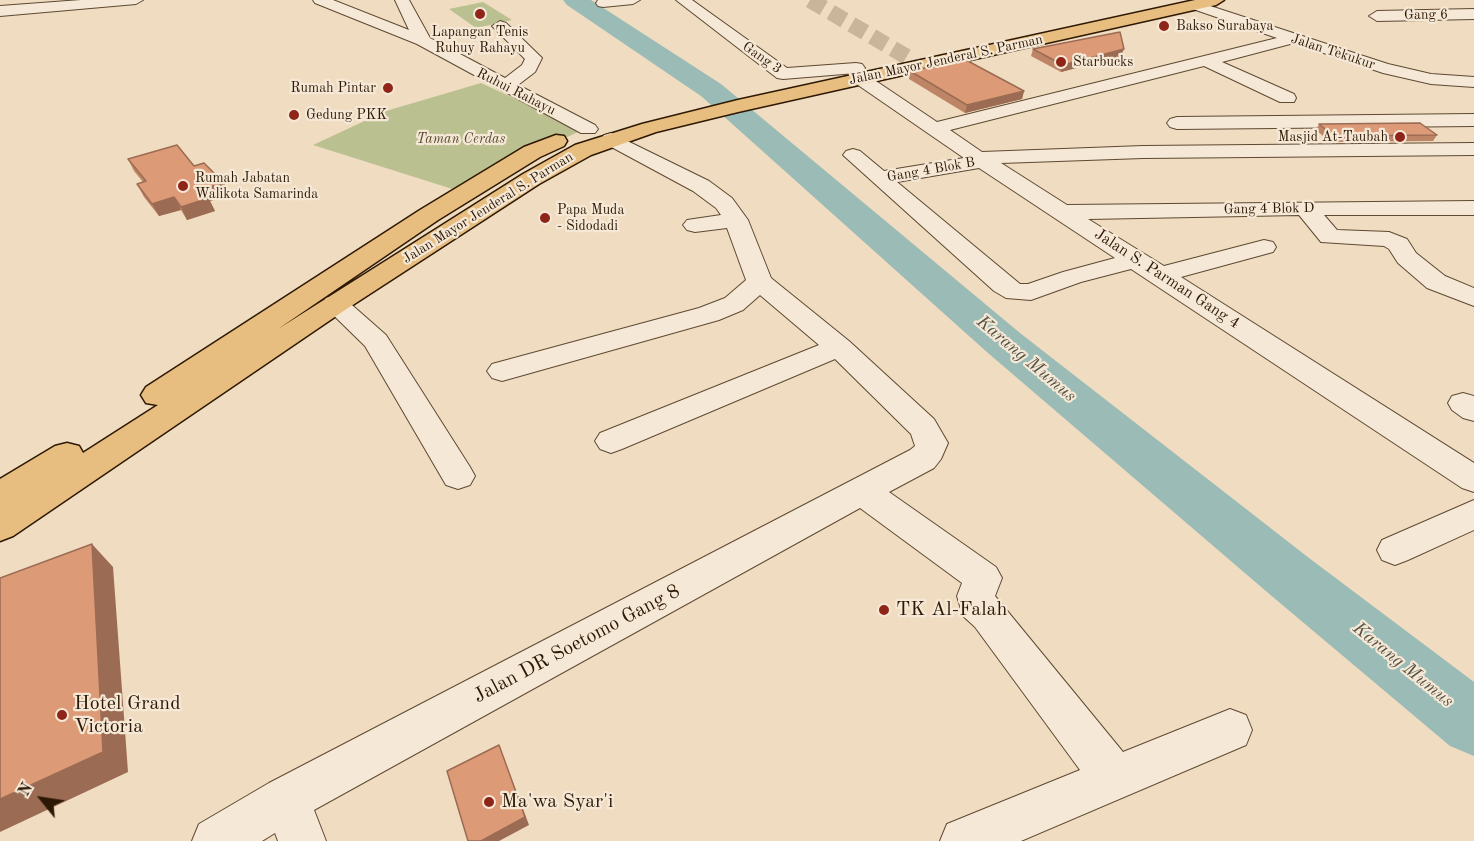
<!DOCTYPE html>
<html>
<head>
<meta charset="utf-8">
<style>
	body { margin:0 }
	#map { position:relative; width:1474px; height:841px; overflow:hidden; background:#f0dcc0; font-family:"Old Standard TT",serif }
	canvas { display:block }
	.north { position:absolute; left:12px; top:769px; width:60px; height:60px; -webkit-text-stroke:4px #f5e8d6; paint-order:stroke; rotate:300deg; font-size:16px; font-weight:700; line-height:24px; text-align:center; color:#2d1803 }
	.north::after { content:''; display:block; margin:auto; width:21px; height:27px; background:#2d1803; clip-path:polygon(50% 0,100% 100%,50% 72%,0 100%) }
</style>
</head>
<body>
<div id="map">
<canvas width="1474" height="841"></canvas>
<div class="north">N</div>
</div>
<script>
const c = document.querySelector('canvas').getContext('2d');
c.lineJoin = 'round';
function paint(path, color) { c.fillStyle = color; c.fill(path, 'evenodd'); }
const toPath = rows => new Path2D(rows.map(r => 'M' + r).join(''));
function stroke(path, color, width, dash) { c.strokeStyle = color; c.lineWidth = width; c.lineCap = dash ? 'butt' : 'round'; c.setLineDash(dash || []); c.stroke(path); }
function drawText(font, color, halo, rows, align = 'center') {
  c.font = font + ' "Old Standard TT",serif'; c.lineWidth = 4.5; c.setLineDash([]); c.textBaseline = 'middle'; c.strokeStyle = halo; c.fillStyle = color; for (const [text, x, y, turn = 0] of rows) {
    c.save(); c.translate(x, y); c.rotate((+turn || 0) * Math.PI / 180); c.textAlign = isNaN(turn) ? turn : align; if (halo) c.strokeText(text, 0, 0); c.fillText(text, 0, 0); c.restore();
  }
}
const green = toPath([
	[483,2,512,20,476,28,449,9],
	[481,83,550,115,578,132,524,157,465,193,313,145,386,111]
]);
const river = toPath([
	[563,0,591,0,721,84,1020,333,1309,558,1474,682,1474,756,1450,746,1267,592,988,353,701,96,567,5,563,0]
]);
const streetTunnel = toPath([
	[810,0,907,57]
]);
const street = toPath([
	[81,0,143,0,136,4,0,16,0,6,81,0],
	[313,0,333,0,409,30,395,0,409,0,430,38,505,78,522,65,525,59,492,26,500,21,506,23,542,58,535,72,518,85,595,125,598,129,595,133,581,133,417,44,315,3,313,0],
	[598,0,640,0,633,4,603,7,598,6,596,3,598,0],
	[676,0,692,0,787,68,856,63,862,64,865,68,862,72,856,73,783,79,777,78,676,0],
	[1195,1,1388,64,1431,74,1474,77,1474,87,1431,84,1383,73,1294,43,1222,62,1294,94,1296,98,1294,102,1280,102,1204,66,950,130,982,152,1143,146,1474,143,1474,155,1143,158,1001,163,1067,205,1474,201,1474,215,1324,215,1337,230,1389,232,1407,239,1416,253,1445,276,1474,288,1474,306,1427,288,1398,263,1389,249,1384,246,1321,242,1299,215,1088,219,1164,266,1264,240,1273,242,1276,247,1273,252,1181,277,1474,463,1474,492,1462,488,1131,269,1081,282,1031,300,1006,298,994,291,843,155,846,151,853,149,860,151,884,171,964,158,855,83,852,79,855,75,867,75,937,122,1277,38,1190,8,1188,5,1190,2,1195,1],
	[979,168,1115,258,1063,272,1028,284,1020,284,897,182,979,168],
	[1474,9,1474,19,1377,21,1369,16,1377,11,1474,9],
	[1474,114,1474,126,1177,129,1170,127,1167,123,1170,119,1177,117,1474,114],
	[611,133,709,181,732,198,748,220,771,278,849,341,934,419,948,443,941,459,934,468,889,492,996,567,1002,578,995,596,1123,752,1230,709,1246,715,1252,730,1246,745,1021,841,940,841,947,824,1080,770,975,627,963,616,957,596,962,583,860,508,314,810,326,841,278,841,275,833,262,841,192,841,199,824,269,783,910,450,915,446,911,434,835,359,622,449,611,453,600,449,595,441,600,433,819,345,760,295,743,310,719,320,502,381,492,378,487,371,492,364,699,308,725,298,746,280,727,228,695,232,687,230,683,225,687,220,721,215,716,208,693,191,604,143,601,139,604,135,611,133],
	[335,296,344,298,386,335,470,467,475,476,470,485,458,489,446,485,365,346,322,304,326,298,335,296],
	[1463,393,1474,396,1474,421,1463,418,1452,410,1448,403,1452,396,1463,393],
	[1474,500,1474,530,1408,560,1395,565,1382,560,1377,550,1382,540,1474,500]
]);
const primary = toPath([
	[1195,0,1224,0,1216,5,738,112,656,132,591,155,539,184,345,310,13,536,0,541,0,479,55,446,67,443,79,446,83,453,158,405,146,403,141,395,146,387,420,210,524,147,556,135,564,136,567,141,564,146,540,157,438,220,278,329,523,174,575,145,642,124,738,100,1195,0]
]);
const wall = toPath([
	[1033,49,1121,56,1061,72,1031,56],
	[910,71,1024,91,1022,99,965,113,909,79],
	[1319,124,1437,135,1433,141,1330,142,1316,130],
	[128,159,194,166,230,195,210,201,215,211,187,220,181,210,159,216,144,197,137,184,143,182,134,171]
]);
const shadedWall = toPath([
	[1124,49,1121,56,1061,72,1063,65],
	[1024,91,1022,99,965,113,967,105],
	[224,183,230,195,210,201,215,211,187,220,181,207,202,189],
	[174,197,181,210,159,216,152,204],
	[92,544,113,567,128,772,0,832,0,799],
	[499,745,529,825,499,841,481,841]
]);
const building = toPath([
	[1120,32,1124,49,1063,65,1033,49,1120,32],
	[966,60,1024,91,967,105,910,71,966,60],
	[1420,123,1437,135,1334,136,1319,124,1420,123],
	[177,145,194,166,204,163,224,183,202,189,209,198,181,207,174,197,152,204,137,184,146,181,128,159,177,145],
	[92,544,103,752,0,799,0,578,92,544],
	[499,745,525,817,481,841,468,841,447,771,499,745]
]);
const markers = [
	[480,14,6,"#8f2418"],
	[1164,26,6,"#8f2418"],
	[1061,62,6,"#8f2418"],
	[388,88,6,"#8f2418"],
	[294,115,6,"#8f2418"],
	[1400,137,6,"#8f2418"],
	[183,186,6,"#8f2418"],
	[545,218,6,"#8f2418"],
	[884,610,6,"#8f2418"],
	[62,715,6,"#8f2418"],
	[489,802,6,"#8f2418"]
];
const farStreetnames = [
	["Gang 6",1426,15,-1],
	["Jalan Tekukur",1333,52,18],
	["Gang 3",762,58,35],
	["Jalan Mayor Jenderal S. Parman",946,60,-12],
	["Ruhui Rahayu",516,92,27],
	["Gang 4 Blok B",931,170,-10],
	["Jalan Mayor Jenderal S. Parman",488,208,-32],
	["Gang 4 Blok D",1269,209,-1]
];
const farPoinames = [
	["Bakso Surabaya",1176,26],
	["Lapangan Tenis",480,32,"center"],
	["Ruhuy Rahayu",480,48,"center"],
	["Starbucks",1073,62],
	["Rumah Pintar",376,88,"right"],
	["Gedung PKK",306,115],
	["Masjid At-Taubah",1388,137,"right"],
	["Rumah Jabatan",195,178],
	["Walikota Samarinda",195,194],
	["Papa Muda",557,210],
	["- Sidodadi",557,226]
];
const farParknames = [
	["Taman Cerdas",461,139]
];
const streetNames = [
	["Jalan S. Parman Gang 4",1167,279,33]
];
const waterNames = [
	["Karang Mumus",1026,359,40],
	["Karang Mumus",1403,665,39]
];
const nearPoinames = [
	["TK Al-Falah",896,610],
	["Hotel Grand",74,704],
	["Victoria",74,727],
	["Ma'wa Syar'i",501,802]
];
const nearStreetnames = [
	["Jalan DR Soetomo Gang 8",577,644,-28]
];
paint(green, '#bbc091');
paint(river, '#9abbb6');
stroke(streetTunnel, '#c9b59a', 16, [16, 8]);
stroke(street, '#5e4932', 2);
stroke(primary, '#2d1803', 3);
paint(street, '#f5e8d6');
paint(primary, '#e8be80');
paint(wall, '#be8466');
paint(shadedWall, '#9b6c53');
paint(building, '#dd9a77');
stroke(building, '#9b6c53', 1.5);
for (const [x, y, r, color] of markers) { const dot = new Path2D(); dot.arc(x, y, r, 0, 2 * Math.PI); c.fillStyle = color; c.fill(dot); stroke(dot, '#f5e8d6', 2); }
drawText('14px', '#2d1803', '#f5e8d6', farStreetnames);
drawText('14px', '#2d1803', '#f5e8d6', farPoinames, 'left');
drawText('italic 14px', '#584a2e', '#f5e8d6', farParknames);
drawText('16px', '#2d1803', '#f5e8d6', streetNames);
drawText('italic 18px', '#535142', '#f5e8d6', waterNames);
drawText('20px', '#2d1803', '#f5e8d6', nearPoinames, 'left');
drawText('20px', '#2d1803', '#f5e8d6', nearStreetnames);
</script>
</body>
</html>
